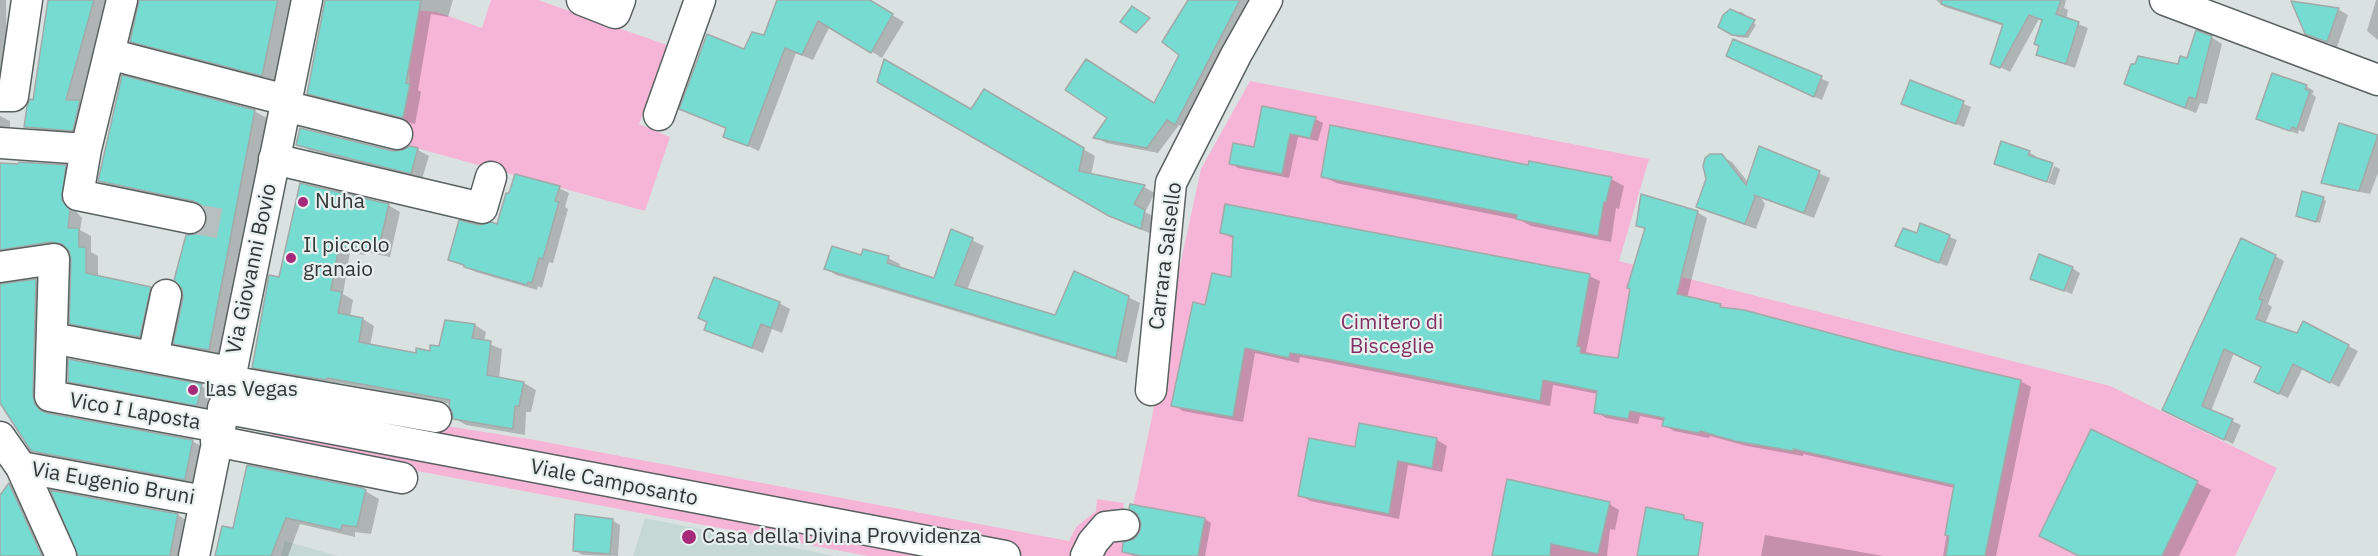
<!DOCTYPE html>
<html>
<head>
<meta charset="utf-8">
<style>
	body { margin:0 }
	canvas { display:block; background:#dae2e1 }
</style>
</head>
<body>
<canvas width="2378" height="556"></canvas>
<script>
const c = document.querySelector('canvas').getContext('2d');
c.lineJoin = 'round';
function paint(path, color) { c.fillStyle = color; c.fill(path, 'evenodd'); }
const toPath = rows => new Path2D(rows.map(r => 'M' + r).join(''));
function stroke(path, color, width, dash) { c.strokeStyle = color; c.lineWidth = width; c.lineCap = dash ? 'butt' : 'round'; c.setLineDash(dash || []); c.stroke(path); }
function drawText(font, color, halo, rows, align = 'center') {
  c.font = font + ' "IBM Plex Sans",sans-serif'; c.lineWidth = 4.5; c.setLineDash([]); c.textBaseline = 'middle'; c.strokeStyle = halo; c.fillStyle = color; for (const [text, x, y, turn = 0] of rows) {
    c.save(); c.translate(x, y); c.rotate((+turn || 0) * Math.PI / 180); c.textAlign = isNaN(turn) ? turn : align; if (halo) c.strokeText(text, 0, 0); c.fillText(text, 0, 0); c.restore();
  }
}
const built = toPath([
	[645,518,835,556,633,556],
	[285,541,338,556,281,556]
]);
const green = toPath([
	[491,0,538,0,670,46,639,124,670,137,645,211,402,144,402,126,410,84,409,71,414,42,415,10,437,12,482,28],
	[1250,81,1649,159,1619,261,2110,386,2277,468,2235,556,868,556,269,443,276,399,535,440,1069,541,1076,527,1096,511,1097,499,1124,503,1122,515,1131,516,1152,417,1173,298,1201,169]
]);
const shadow = toPath([
	[0,0,6,0,7,56,0,92],
	[49,0,108,0,80,102,92,109,85,137,44,134,31,127],
	[142,0,292,0,275,82,144,48,131,41],
	[327,0,453,0,448,17,431,14,418,90,421,92,415,124,321,100,309,93],
	[779,0,867,0,904,22,882,58,830,26,813,60,796,53,759,151,725,136,728,129,681,108,745,51,765,37],
	[1209,0,1254,0,1187,130,1179,125,1158,153,1106,143,1095,137,1155,105],
	[1936,0,2066,0,2064,8,2068,10,2066,19,2088,28,2075,68,2048,59,2038,54,2043,21,2039,19,2010,72,1992,63,2004,26,1945,7],
	[2376,0,2378,0,2378,40,2367,31],
	[2338,9,2348,15,2337,47,2307,33],
	[1729,12,1742,12,1756,25,1748,38,1737,37,1720,27],
	[2211,37,2222,44,2207,104,2200,103,2196,113,2125,84,2179,66],
	[1734,41,1829,82,1822,100,1770,77,1771,75],
	[879,81,972,111,995,98,1095,156,1091,175,1144,187,1155,193,1145,212,1156,218,1152,234,1122,222],
	[1911,82,1971,107,1964,127,1910,107],
	[2306,86,2314,91,2312,94,2316,97,2304,132,2299,130,2298,134,2258,119],
	[254,111,267,118,222,357,188,350,175,343,195,236,204,231,208,222,208,213,204,207,112,188,100,181],
	[0,116,10,121,10,133,0,139],
	[1315,119,1323,123,1318,141,1298,137,1289,178,1238,168,1231,163],
	[2340,125,2378,136,2378,173,2370,194,2330,186,2323,182],
	[298,144,393,152,418,150,429,156,422,179,309,150],
	[1760,148,1830,178,1814,218,1761,198,1765,204,1756,229,1708,212,1698,206,1721,156,1732,162,1748,182],
	[2029,152,2037,157,2036,159,2051,164,2046,182,1995,163],
	[0,163,9,168,65,166,78,174,74,209,82,218,80,230,91,236,91,252,98,256,98,277,151,288,163,295,152,343,83,330,71,323,73,259,70,249,10,256,0,262],
	[2054,166,2060,169,2055,185,2048,183],
	[1529,167,1611,179,1624,186,1619,209,1616,208,1611,242,1531,226,1520,220,1336,183,1323,176],
	[559,188,569,193,565,207,568,209,553,263,549,262,542,288,538,286,537,290,476,272,449,259,479,226,499,225],
	[2323,199,2326,201,2320,223,2301,217],
	[388,205,400,212,390,257,366,252,365,255,350,252,343,294,353,300,350,317,363,319,374,326,370,346,417,354,431,353,440,348,446,322,475,325,486,332,484,342,502,349,499,379,524,383,536,390,531,412,526,412,525,435,466,425,454,418,451,404,339,383,338,386,266,374,254,367,280,279],
	[1697,212,1707,218,1687,298,1896,352,2020,381,2031,387,1996,556,1943,556,1955,488,1803,454,1803,456,1747,446,1710,436,1709,438,1674,431,1664,425,1665,421,1640,416,1638,424,1606,418,1596,412,1598,394,1553,385,1550,406,1300,357,1299,363,1255,353,1243,422,1183,411,1173,405,1206,307,1232,279,1234,239,1221,232,1589,276,1600,281,1586,352,1619,360,1646,230,1638,225],
	[1921,225,1957,240,1947,266,1897,246,1918,235],
	[952,231,984,246,967,290,1056,317,1128,297,1140,303,1127,363,836,275,826,268,862,257,888,258,900,264,899,269,934,280],
	[2275,256,2284,261,2268,304,2272,307,2265,324,2298,335,2304,323,2358,351,2339,387,2303,368,2288,398,2265,387,2263,367,2234,353,2211,411,2241,425,2233,444,2173,414],
	[2072,268,2080,273,2072,294,2032,278],
	[36,281,48,288,45,403,49,415,192,441,205,448,198,486,45,458,32,450,0,400,0,285],
	[779,303,790,309,782,333,772,329,763,353,705,329],
	[69,381,201,386,212,392,208,411,80,387],
	[1360,425,1437,440,1447,446,1442,472,1408,465,1399,519,1310,501,1300,495,1356,449],
	[2092,431,2211,490,2179,556,2080,556],
	[10,485,20,491,49,556,0,556,0,497],
	[365,491,379,499,371,534,355,532,355,537,300,524,288,556,217,556,234,530],
	[53,492,178,515,189,522,182,556,79,556],
	[1609,504,1619,510,1615,530,1610,529,1607,556,1493,556],
	[1205,519,1211,523,1205,556,1134,556,1123,551],
	[613,521,620,525,618,556,582,555,575,550],
	[1765,535,1883,556,1761,556]
]);
const building = toPath([
	[48,0,94,0,66,100,80,100,73,131,24,127,27,106,30,99,33,100,48,0],
	[139,0,278,0,262,76,130,42,139,0],
	[325,0,421,0,406,83,410,84,403,118,307,94,325,0],
	[777,0,870,0,893,14,871,53,818,21,802,55,785,48,748,146,723,137,726,128,679,109,707,34,744,49,752,32,764,35,777,0],
	[1188,0,1240,0,1175,125,1167,120,1147,148,1093,138,1107,118,1065,90,1086,59,1154,103,1179,55,1162,42,1188,0],
	[1942,0,2061,0,2056,14,2079,22,2066,64,2036,55,2039,46,2034,44,2042,20,2029,15,2000,68,1990,64,2003,24,1941,4,1942,0],
	[2291,1,2339,8,2327,42,2305,34,2291,1],
	[1132,6,1150,18,1136,33,1120,22,1132,6],
	[1730,9,1755,20,1745,36,1732,35,1718,27,1723,15,1730,9],
	[2196,30,2212,36,2196,99,2189,97,2185,108,2124,84,2131,64,2135,64,2138,56,2178,64,2180,56,2187,58,2196,30],
	[1733,39,1822,76,1814,97,1726,56,1733,39],
	[884,59,971,109,984,89,1084,148,1079,171,1145,185,1134,204,1145,210,1141,229,1109,216,877,82,884,59],
	[2272,73,2307,85,2305,89,2310,91,2297,129,2292,127,2290,131,2256,119,2272,73],
	[122,75,255,110,209,350,173,344,183,298,182,289,174,280,186,235,195,234,202,230,207,221,206,212,201,205,193,201,98,181,122,75],
	[1910,80,1964,101,1956,124,1901,104,1910,80],
	[1262,106,1316,117,1310,138,1290,134,1282,174,1229,164,1233,143,1254,147,1262,106],
	[2339,123,2378,135,2359,191,2321,183,2339,123],
	[1330,125,1528,165,1529,161,1612,177,1606,202,1604,202,1598,236,1516,219,1517,215,1321,177,1330,125],
	[300,128,393,151,402,150,410,146,418,148,411,174,296,145,300,128],
	[2001,141,2030,151,2028,155,2053,163,2047,182,1994,164,2001,141],
	[1759,146,1820,171,1804,213,1754,195,1755,197,1745,224,1696,207,1706,179,1703,166,1705,158,1710,154,1722,154,1746,185,1759,146],
	[19,162,66,165,62,200,70,210,68,228,79,228,79,247,86,247,86,273,151,287,140,337,69,324,71,260,69,251,62,244,51,242,0,250,0,163,18,164,19,162],
	[515,174,560,186,555,201,559,202,543,259,539,258,532,283,528,282,527,285,464,267,464,265,448,260,459,220,479,225,491,222,497,224,506,193,509,193,515,174],
	[300,183,389,204,378,251,355,246,354,249,339,246,331,290,342,292,338,313,363,318,359,342,416,353,416,348,430,351,430,345,439,346,445,320,475,324,472,338,491,341,487,375,524,382,519,406,515,406,513,429,453,419,452,412,449,406,450,400,327,378,326,380,252,368,269,275,279,277,300,183],
	[2302,191,2324,197,2316,222,2296,216,2302,191],
	[1641,194,1698,211,1677,294,1721,304,1720,307,1744,310,1897,351,2021,380,1985,556,1946,556,1949,536,1945,535,1954,485,1793,449,1793,451,1735,441,1700,431,1699,433,1662,426,1664,418,1630,411,1628,419,1594,413,1597,391,1543,380,1540,401,1328,359,1290,353,1289,358,1245,348,1233,417,1171,406,1193,302,1205,305,1212,273,1231,277,1233,236,1220,233,1225,204,1590,274,1577,346,1581,347,1580,353,1618,358,1630,289,1627,288,1645,228,1636,226,1641,194],
	[1920,223,1950,235,1939,263,1895,246,1903,228,1917,233,1920,223],
	[951,229,973,238,955,285,1055,315,1074,271,1129,296,1116,358,824,269,832,246,861,255,863,249,889,256,887,263,934,278,951,229],
	[2241,238,2276,255,2259,299,2263,300,2256,319,2297,333,2303,321,2349,345,2330,383,2293,364,2279,394,2254,382,2261,367,2224,349,2202,406,2233,419,2224,440,2162,410,2241,238],
	[2039,254,2073,267,2064,291,2030,279,2039,254],
	[714,277,780,302,771,328,761,324,752,348,704,330,707,322,698,318,714,277],
	[36,279,33,395,35,404,40,410,47,413,193,440,185,480,31,451,0,403,0,284,36,279],
	[68,359,202,384,197,406,68,382,68,359],
	[1359,423,1437,438,1432,468,1398,461,1389,514,1298,496,1309,438,1355,447,1359,423],
	[2091,429,2198,481,2162,556,2079,556,2039,536,2091,429],
	[247,465,363,488,366,490,357,527,342,525,341,530,286,518,271,556,215,556,222,526,233,528,247,465],
	[1507,479,1610,502,1598,554,1551,544,1550,556,1492,556,1507,479],
	[9,483,42,556,0,556,0,495,9,483],
	[50,490,178,514,170,556,78,556,50,490],
	[1130,504,1205,518,1198,556,1142,556,1122,552,1123,542,1134,539,1140,531,1141,523,1137,514,1129,509,1130,504],
	[1646,507,1684,515,1684,519,1703,523,1698,556,1637,556,1646,507],
	[575,514,613,519,610,554,573,551,575,514]
]);
const minorTunnel = toPath([
	[190,218,233,226]
]);
const minor = toPath([
	[122,0,86,149,78,195,190,218],
	[582,0,615,13,620,0],
	[2165,0,2378,80],
	[109,54,286,100],
	[0,96,13,96,27,0],
	[285,106,397,134],
	[659,115,700,0],
	[0,143,86,149],
	[274,159,482,208,491,177],
	[0,267,54,259,50,396,219,427],
	[52,338,230,372],
	[153,357,166,295],
	[229,381,436,417],
	[1151,390,1171,183,1236,55,1267,0],
	[223,408,1005,556],
	[0,437,21,467,61,556],
	[216,441,402,478],
	[21,467,204,501],
	[194,556,307,0],
	[1086,556,1093,542,1106,527,1124,525]
]);
const markers = [
	[303,202,6,"#a6297a"],
	[291,258,6,"#a6297a"],
	[193,390,6,"#a6297a"],
	[689,537,8,"#a6297a"]
];
const poiNames = [
	["Nuha",315,202],
	["Il piccolo",303,246],
	["granaio",303,270],
	["Las Vegas",205,390],
	["Casa della Divina Provvidenza",702,537]
];
const streetNames = [
	["Carrara Salsello",1166,256,-83],
	["Via Giovanni Bovio",252,269,-78],
	["Vico I Laposta",135,412,10],
	["Viale Camposanto",614,483,11],
	["Via Eugenio Bruni",113,484,10]
];
const parkNames = [
	["Cimitero di",1392,323],
	["Bisceglie",1392,347]
];
paint(built, '#c6d8d5');
paint(green, '#f6b4d7');
paint(shadow, '#0003');
paint(building, '#76dbd1');
stroke(building, '#a2aaa9', 1.5);
stroke(minorTunnel, '#b8c0bf', 30, [30, 15]);
stroke(minor, '#5a6261', 33);
stroke(minor, '#fff', 30);
for (const [x, y, r, color] of markers) { const dot = new Path2D(); dot.arc(x, y, r, 0, 2 * Math.PI); c.fillStyle = color; c.fill(dot); stroke(dot, '#e7f0ee', 2); }
drawText('21px', '#323635', '#e7f0ee', poiNames, 'left');
drawText('21px', '#323635', '#e7f0ee', streetNames);
drawText('21px', '#823062', '#e7f0ee', parkNames);
</script>
</body>
</html>
